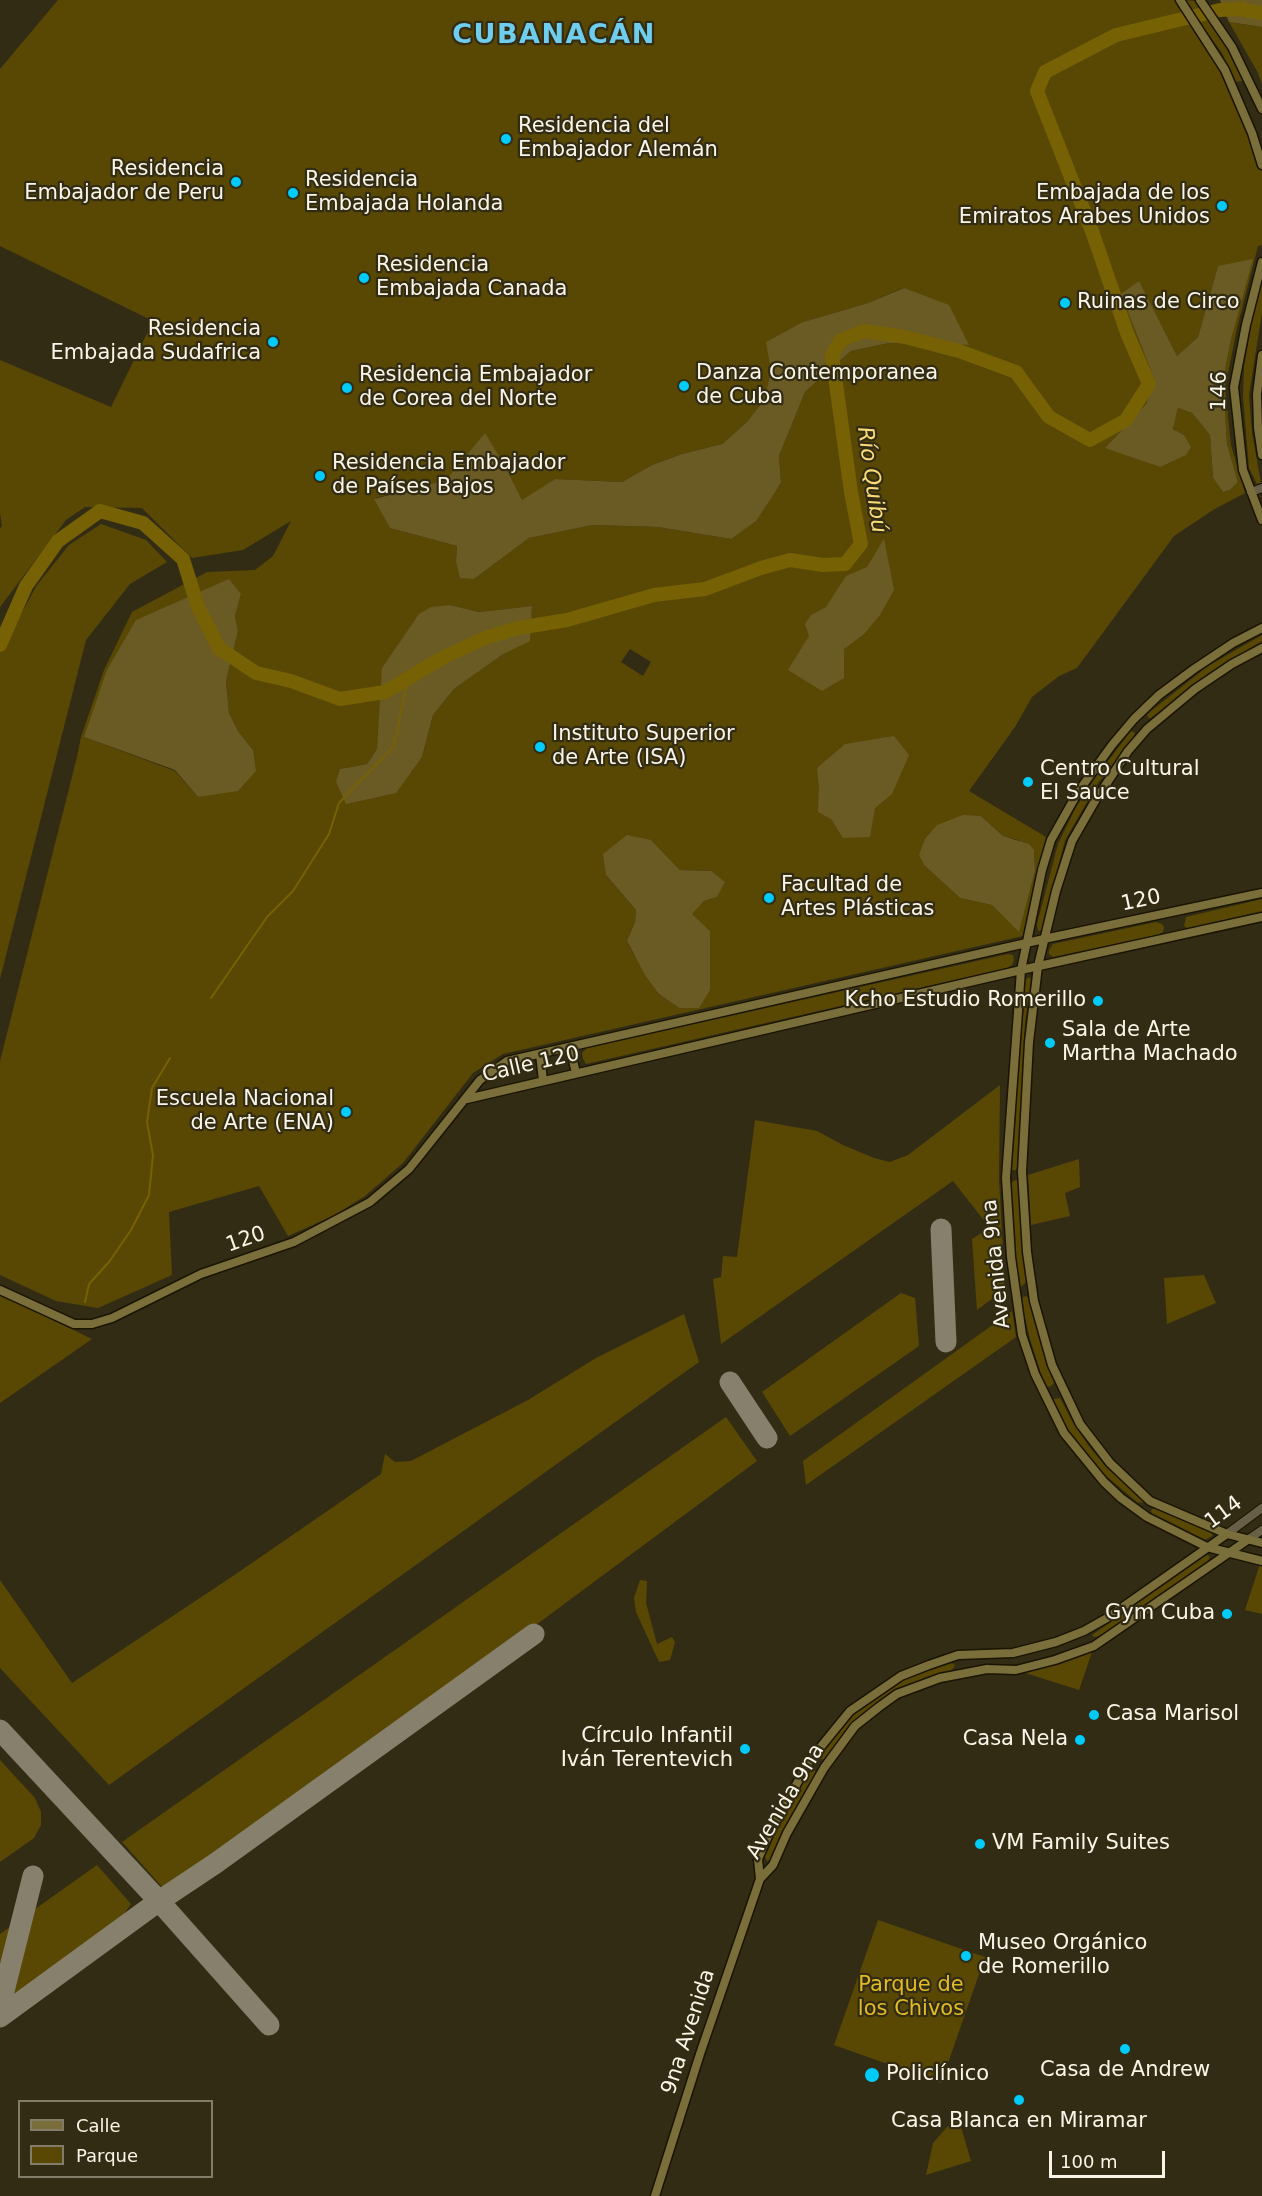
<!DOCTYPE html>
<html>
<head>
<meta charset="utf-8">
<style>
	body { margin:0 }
	#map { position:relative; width:1262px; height:2196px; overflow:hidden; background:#332c15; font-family:"DejaVu Sans",sans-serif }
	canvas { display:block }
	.legend { position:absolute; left:18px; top:2100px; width:195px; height:78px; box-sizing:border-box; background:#332c15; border:2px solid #827c69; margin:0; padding:8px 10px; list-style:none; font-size:18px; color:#f9f5e7 }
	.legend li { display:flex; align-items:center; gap:12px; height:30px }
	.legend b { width:30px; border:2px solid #827c69 }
	.scale { position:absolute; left:1049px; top:2151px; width:116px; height:27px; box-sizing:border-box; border:3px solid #f9f5e7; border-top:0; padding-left:8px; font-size:18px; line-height:21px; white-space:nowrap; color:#f9f5e7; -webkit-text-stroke:4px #332c15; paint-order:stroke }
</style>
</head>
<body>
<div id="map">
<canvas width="1262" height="2196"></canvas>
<ul class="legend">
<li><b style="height:8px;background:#7a6e3b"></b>Calle</li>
<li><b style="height:16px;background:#584804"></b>Parque</li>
</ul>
<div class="scale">100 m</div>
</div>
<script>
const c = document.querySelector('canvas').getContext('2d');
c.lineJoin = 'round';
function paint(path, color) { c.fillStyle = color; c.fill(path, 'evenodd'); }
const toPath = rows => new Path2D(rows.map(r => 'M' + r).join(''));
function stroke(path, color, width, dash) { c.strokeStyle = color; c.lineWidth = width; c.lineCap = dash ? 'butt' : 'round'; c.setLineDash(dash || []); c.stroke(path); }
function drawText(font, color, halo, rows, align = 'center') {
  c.font = font + ' "DejaVu Sans",sans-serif'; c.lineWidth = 4.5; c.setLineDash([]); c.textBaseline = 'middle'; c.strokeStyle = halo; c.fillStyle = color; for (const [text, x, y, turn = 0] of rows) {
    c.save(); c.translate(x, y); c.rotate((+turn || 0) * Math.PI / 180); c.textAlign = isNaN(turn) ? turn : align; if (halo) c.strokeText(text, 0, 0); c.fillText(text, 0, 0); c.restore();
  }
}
const green = toPath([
	[58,0,1180,0,1217,56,1262,165,1262,245,1258,246,1237,328,1225,388,1231,445,1245,493,1213,510,1174,536,1077,668,1059,676,1032,697,1015,727,969,791,1046,837,1023,936,503,1054,473,1073,403,1163,365,1196,335,1215,288,1236,259,1186,169,1212,172,1275,98,1308,56,1301,0,1275,0,1061,77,757,81,737,104,670,132,612,207,572,255,570,273,556,291,521,243,550,192,558,142,508,85,507,66,520,0,607,0,529,2,526,0,513,0,360,111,407,153,321,0,246,0,69],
	[1218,266,1231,339,1223,381,1227,444,1238,482,1230,490,1223,492,1213,478,1210,435,1192,413,1178,408,1173,429,1184,435,1160,467,1106,447,1146,404,1155,381,1132,322,1139,282,1177,356,1198,337],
	[903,288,968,345,889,343,851,351,805,392,779,456,781,484,731,539,658,527,593,525,529,538,474,579,456,561,457,546,390,528,375,498,505,466,522,501,555,479,622,482,652,465,682,454,722,444,747,422,764,400,771,371,803,322,868,303],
	[241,594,235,616,238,631,226,681,229,713,238,731,253,750,198,797,175,771,84,737,136,620,167,608],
	[450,605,479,612,532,606,529,641,502,655,454,689,433,715,422,757,340,769,367,764,377,749,380,724],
	[630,649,651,662,643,676,621,662],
	[981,816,1003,836,1018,840,1034,850,1035,871,1019,931,992,905,960,898,925,866],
	[651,840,680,870,711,871,717,897,704,901,691,914,710,931,710,990,679,1008,659,994,633,953,627,941,635,922,636,910,606,875],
	[1184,0,1195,1,1228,50,1242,77,1242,81,1236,82,1222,53],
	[1229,22,1262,27,1262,84,1258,73],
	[1262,282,1262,312,1249,395,1252,433,1261,483,1257,484,1249,468,1243,396,1244,367,1251,325],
	[101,524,146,540,167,562,130,584,86,640,0,979,0,653,37,585,69,545],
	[1262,635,1262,641,1212,671,1151,718,1149,718,1147,715,1151,711,1208,666],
	[1131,731,1135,733,1133,738,1098,783,1065,840,1042,930,1038,931,1037,924,1058,844,1075,809,1095,778],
	[1262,899,1262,911,1187,928,1184,926,1186,917],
	[1156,922,1162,924,1164,927,1163,932,1157,935,1053,957,1049,954,1049,950,1053,944],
	[1008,954,1013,955,1014,960,1012,965,1007,968,586,1064,583,1059,582,1053,587,1048],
	[1029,977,1031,980,1025,1023,1018,1166,1016,1170,1012,1170,1011,1167,1020,1013,1024,981],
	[1000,1085,999,1179,1005,1289,977,1310,972,1239,990,1228,953,1181,721,1344,713,1279,721,1277,723,1256,737,1257,755,1120,817,1131,843,1145,874,1158,890,1162,908,1155],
	[1079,1159,1080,1187,1065,1193,1070,1216,1031,1225,1028,1175],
	[1015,1180,1018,1181,1026,1282,1021,1287,1018,1284,1015,1265,1010,1184],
	[1204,1275,1216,1303,1167,1324,1164,1278],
	[901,1293,915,1298,919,1346,790,1436,762,1392],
	[0,1294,92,1339,0,1403],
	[1026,1296,1029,1299,1048,1367,1054,1383,1051,1386,1048,1387,1044,1383,1030,1339,1021,1301,1023,1297],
	[1012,1311,1016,1337,806,1485,803,1461],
	[684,1314,699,1362,109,1785,0,1668,0,1580,72,1683,233,1576,381,1474,385,1454,395,1462,411,1461,528,1400,596,1358],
	[1060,1398,1073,1423,1088,1445,1105,1466,1141,1498,1143,1503,1137,1502,1098,1469,1066,1428,1054,1403,1054,1399],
	[726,1417,757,1461,420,1711,164,1889,122,1842],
	[1152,1509,1157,1509,1205,1529,1212,1533,1212,1536,1205,1540,1152,1514,1151,1511],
	[1208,1555,1210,1557,1208,1561,1172,1587,1100,1636,1094,1637,1092,1635,1205,1556],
	[1261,1561,1262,1561,1262,1614,1245,1610],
	[640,1580,647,1581,646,1603,657,1644,672,1637,675,1642,670,1660,659,1662,636,1612,634,1598],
	[1094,1646,1079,1690,1016,1670],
	[951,1663,955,1665,952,1670,896,1690,862,1714,851,1723,825,1759,819,1759,818,1756,857,1711,902,1680],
	[0,1760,35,1798,41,1812,41,1825,34,1838,0,1862],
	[810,1769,815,1771,815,1775,780,1836,770,1860,767,1861,764,1855,773,1833],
	[97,1865,131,1904,116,1925,0,2013,0,1934],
	[878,1920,985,1957,941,2083,834,2045],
	[959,2120,971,2161,926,2175,933,2143,947,2127]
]);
const forest = toPath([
	[1220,0,1262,0,1262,27,1229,22],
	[1253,259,1231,339,1223,381,1227,444,1238,482,1230,490,1223,492,1213,478,1210,435,1192,413,1178,408,1173,429,1184,435,1191,447,1186,455,1160,467,1105,448,1146,404,1155,381,1121,294,1139,281,1177,356,1198,337,1218,266],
	[904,288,949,305,969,345,889,343,851,351,805,392,779,456,781,483,756,521,731,539,658,527,593,525,529,538,474,579,460,578,456,561,457,546,390,528,374,499,446,480,485,433,505,466,522,500,555,479,622,482,652,465,682,454,722,444,747,422,764,400,771,371,766,342,803,322,868,303],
	[884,539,894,590,880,615,864,634,844,649,844,678,822,691,788,670,809,636,805,624,811,615,826,607,846,576,867,567],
	[229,579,241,594,235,616,238,631,226,681,229,713,238,731,253,750,256,771,238,791,198,797,175,770,84,737,107,670,136,620],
	[450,605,479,612,532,606,530,641,502,655,454,689,433,715,422,757,396,793,346,804,336,782,340,769,367,764,377,749,382,668,419,614,431,607],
	[894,736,909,755,892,794,875,808,870,837,843,838,831,819,818,812,819,788,817,768,845,744],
	[963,815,981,816,1003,836,1029,844,1034,850,1035,871,1019,932,992,905,960,898,925,866,919,855,925,839,937,825],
	[627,835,651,840,680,870,711,871,725,882,717,897,704,901,692,914,710,931,710,990,699,1008,679,1008,659,994,645,975,627,941,635,922,636,910,606,875,603,854]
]);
const stream = toPath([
	[1239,9,1244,0],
	[211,998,267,917,293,891,329,834,339,803,394,746,408,678],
	[85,1302,89,1284,109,1262,131,1230,149,1195,153,1155,147,1122,152,1088,170,1058]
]);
const river = toPath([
	[0,645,26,586,58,541,100,511,143,523,183,559,198,607,219,648,256,673,291,681,340,699,385,692,442,658,485,638,518,628,567,620,654,595,705,589,761,568,790,560,823,565,845,564,861,544,851,492,832,355,841,340,864,331,905,337,959,351,1016,372,1049,417,1090,440,1126,420,1149,384,1127,333,1092,231,1037,91,1045,72,1116,35,1220,10,1239,9,1262,13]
]);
const taxiway = toPath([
	[941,1229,946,1342],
	[730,1382,767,1438],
	[0,1730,159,1901,269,2025],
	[0,2007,33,1876],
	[0,2017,159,1901,216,1863,534,1634]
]);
const tertiary = toPath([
	[1251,492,1262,488],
	[1227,1534,1262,1508],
	[1249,1539,1262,1530]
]);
const secondary = toPath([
	[1180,0,1225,70,1252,133,1262,165],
	[1200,0,1232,47,1262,109],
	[1262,262,1246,325,1234,387,1243,470,1262,520],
	[1262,355,1257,394,1258,428,1262,455],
	[1262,628,1233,643,1194,669,1159,695,1134,719,1112,745,1078,792,1051,840,1042,870,1021,970,1006,1178,1011,1257,1022,1335,1035,1374,1064,1433,1104,1482,1121,1498,1147,1517,1207,1547,1262,1561],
	[1262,648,1232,664,1195,689,1147,729,1128,751,1095,801,1072,841,1056,891,1038,966,1029,1042,1022,1172,1027,1252,1034,1301,1052,1365,1080,1424,1110,1463,1150,1501,1227,1534,1262,1543],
	[570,1048,576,1073],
	[540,1054,543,1081],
	[467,1099,1021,970,1262,917],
	[0,1290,74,1324,92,1324,112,1318,201,1274,294,1242,370,1202,409,1169,480,1080,507,1061,1044,939,1262,893],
	[760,1879,773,1865,787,1833,824,1768,855,1726,879,1707,897,1694,940,1678,987,1669,1016,1670,1055,1660,1094,1646,1249,1539],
	[655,2196,700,2054,760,1879,758,1859,770,1832,810,1760,850,1711,901,1676,929,1665,958,1655,1013,1653,1056,1642,1084,1631,1107,1618,1227,1534]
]);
const markers = [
	[506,139,6,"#01cbf9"],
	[236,182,6,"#01cbf9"],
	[293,193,6,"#01cbf9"],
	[1222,206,6,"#01cbf9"],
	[364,278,6,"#01cbf9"],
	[1065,303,6,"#01cbf9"],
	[273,342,6,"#01cbf9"],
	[684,386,6,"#01cbf9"],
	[347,388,6,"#01cbf9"],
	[320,476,6,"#01cbf9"],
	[540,747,6,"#01cbf9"],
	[1028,782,6,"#01cbf9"],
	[769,898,6,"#01cbf9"],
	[1098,1001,6,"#01cbf9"],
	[1050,1043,6,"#01cbf9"],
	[346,1112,6,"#01cbf9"],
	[1227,1614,6,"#01cbf9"],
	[1094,1715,6,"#01cbf9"],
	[1080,1740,6,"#01cbf9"],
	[745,1749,6,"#01cbf9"],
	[980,1844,6,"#01cbf9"],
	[966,1956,6,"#01cbf9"],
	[1125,2049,6,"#01cbf9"],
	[872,2075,8,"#01cbf9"],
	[1019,2100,6,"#01cbf9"]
];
const poiNames = [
	["Residencia del",518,127],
	["Embajador Alemán",518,151],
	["Residencia",224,170,"right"],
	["Embajador de Peru",224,194,"right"],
	["Residencia",305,181],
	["Embajada Holanda",305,205],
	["Embajada de los",1210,194,"right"],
	["Emiratos Arabes Unidos",1210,218,"right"],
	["Residencia",376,266],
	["Embajada Canada",376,290],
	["Ruinas de Circo",1077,303],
	["Residencia",261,330,"right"],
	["Embajada Sudafrica",261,354,"right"],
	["Danza Contemporanea",696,374],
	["de Cuba",696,398],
	["Residencia Embajador",359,376],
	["de Corea del Norte",359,400],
	["Residencia Embajador",332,464],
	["de Países Bajos",332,488],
	["Instituto Superior",552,735],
	["de Arte (ISA)",552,759],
	["Centro Cultural",1040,770],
	["El Sauce",1040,794],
	["Facultad de",781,886],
	["Artes Plásticas",781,910],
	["Kcho Estudio Romerillo",1086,1001,"right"],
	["Sala de Arte",1062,1031],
	["Martha Machado",1062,1055],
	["Escuela Nacional",334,1100,"right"],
	["de Arte (ENA)",334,1124,"right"],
	["Gym Cuba",1215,1614,"right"],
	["Casa Marisol",1106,1715],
	["Círculo Infantil",733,1737,"right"],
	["Iván Terentevich",733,1761,"right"],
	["Casa Nela",1068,1740,"right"],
	["VM Family Suites",992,1844],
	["Museo Orgánico",978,1944],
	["de Romerillo",978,1968],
	["Casa de Andrew",1125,2071,"center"],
	["Policlínico",886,2075],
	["Casa Blanca en Miramar",1019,2122,"center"]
];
const streetNames = [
	["146",1220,391,-89],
	["120",1141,901,-12],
	["Calle 120",531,1065,-13],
	["120",246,1240,-19],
	["Avenida 9na",997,1264,-96],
	["114",1224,1513,-36],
	["Avenida 9na",786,1802,-59],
	["9na Avenida",689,2032,-72]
];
const parkNames = [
	["Parque de",911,1986],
	["los Chivos",911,2010]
];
const waterNames = [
	["Río Quibú",871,480,82]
];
const districtNames = [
	["CUBANACÁN",554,36]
];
paint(green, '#584804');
paint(forest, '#6a5a24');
stroke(stream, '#776105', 2);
stroke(river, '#776105', 14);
stroke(taxiway, '#86806c', 21);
stroke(tertiary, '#1a1401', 10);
stroke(secondary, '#1a1401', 11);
stroke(tertiary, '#676047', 8);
stroke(secondary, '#7a6e3b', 8);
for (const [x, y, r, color] of markers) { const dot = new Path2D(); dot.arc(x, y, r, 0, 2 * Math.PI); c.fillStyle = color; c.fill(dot); stroke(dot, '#332c15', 2); }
drawText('21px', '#f9f5e7', '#332c15', poiNames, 'left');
drawText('21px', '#f9f5e7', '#332c15', streetNames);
drawText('21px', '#e1bb26', '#332c15', parkNames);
drawText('italic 22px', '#f9dc77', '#332c15', waterNames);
c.letterSpacing = '1.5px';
drawText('bold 27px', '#6fceed', '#332c15', districtNames);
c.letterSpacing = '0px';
</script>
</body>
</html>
